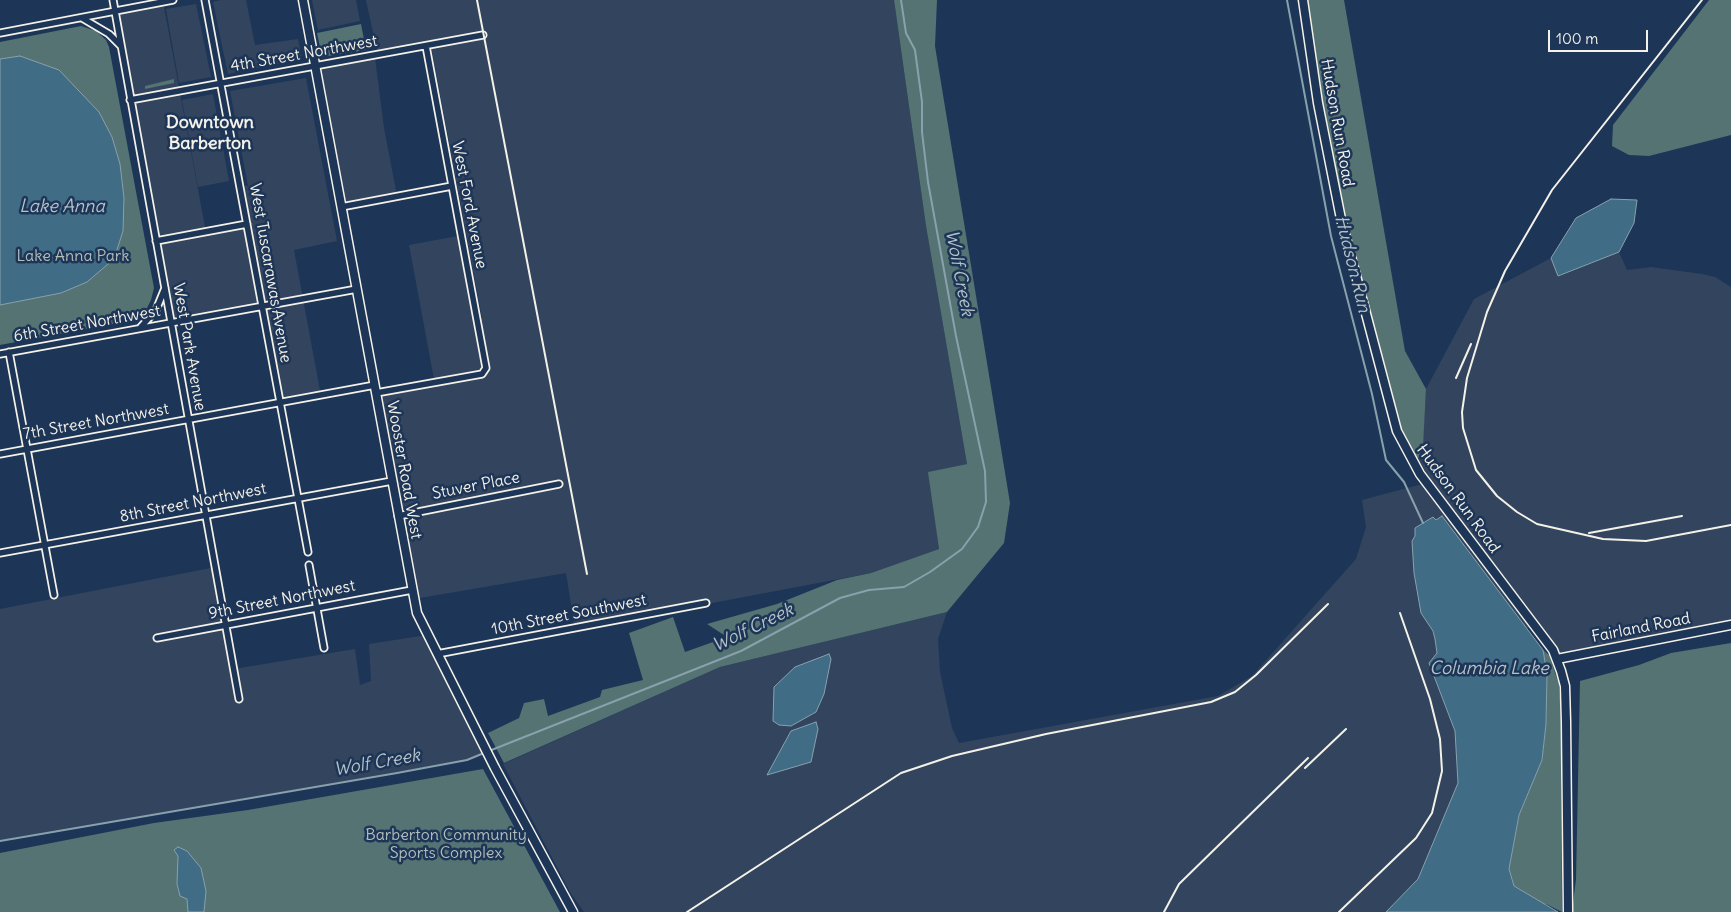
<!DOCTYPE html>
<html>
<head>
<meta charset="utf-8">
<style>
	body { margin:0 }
	#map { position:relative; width:1731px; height:912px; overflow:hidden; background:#1d3557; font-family:Delius,sans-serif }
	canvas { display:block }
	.scale { position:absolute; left:1548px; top:30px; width:100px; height:22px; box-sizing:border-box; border:2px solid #f4f1e8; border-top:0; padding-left:6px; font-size:15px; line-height:18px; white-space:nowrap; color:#f4f1e8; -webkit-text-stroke:4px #1d3557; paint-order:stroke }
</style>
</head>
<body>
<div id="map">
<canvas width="1731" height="912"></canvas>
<div class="scale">100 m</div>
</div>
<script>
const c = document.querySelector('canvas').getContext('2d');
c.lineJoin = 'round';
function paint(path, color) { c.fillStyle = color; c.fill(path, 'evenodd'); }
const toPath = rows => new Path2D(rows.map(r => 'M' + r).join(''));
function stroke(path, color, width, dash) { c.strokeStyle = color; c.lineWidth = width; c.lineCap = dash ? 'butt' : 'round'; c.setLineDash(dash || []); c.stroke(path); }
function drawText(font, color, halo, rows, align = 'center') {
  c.font = font + ' Delius,sans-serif'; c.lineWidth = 5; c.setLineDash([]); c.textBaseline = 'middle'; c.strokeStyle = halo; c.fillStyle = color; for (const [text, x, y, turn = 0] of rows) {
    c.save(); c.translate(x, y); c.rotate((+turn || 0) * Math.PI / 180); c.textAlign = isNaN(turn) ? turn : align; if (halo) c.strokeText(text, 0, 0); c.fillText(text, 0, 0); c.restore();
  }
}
const built = toPath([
	[220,0,246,0,255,45,298,39,302,59,228,74,213,2],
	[312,0,356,0,360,21,318,30],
	[366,0,894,0,926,226,967,464,929,472,939,549,871,573,575,629,566,573,414,599,376,393,482,373,485,371,477,320,482,318,431,46,378,55],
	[163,2,206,232,247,224,240,185,248,186,230,91,306,78,337,241,294,250,321,396,279,403,262,306,171,323,115,11],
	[196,4,211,77,179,83,166,9],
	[375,58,384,128,397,196,341,207,315,67],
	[213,94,229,181,198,187,182,100],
	[458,236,482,369,434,379,409,245],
	[1619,252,1627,270,1651,267,1702,274,1715,277,1731,287,1731,625,1557,659,1536,627,1435,639,1437,653,1429,663,1455,731,1458,783,1418,879,1386,912,584,912,570,892,503,764,720,667,947,612,938,639,940,672,952,728,959,743,1218,696,1252,676,1356,559,1366,527,1362,500,1426,483,1415,466,1422,453,1426,389,1474,299,1551,258,1559,276],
	[216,567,234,669,355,649,360,685,371,681,369,644,427,635,487,751,467,760,0,841,0,609]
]);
const green = toPath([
	[894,0,937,0,935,46,1010,503,1004,543,947,612,720,667,504,763,488,733,519,718,524,703,544,699,548,716,600,697,602,690,643,680,629,633,673,617,685,652,727,637,707,624,777,604,837,580,871,573,939,549,928,472,967,464,926,226],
	[1303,0,1344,0,1405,351,1426,389,1423,447,1415,466,1405,448,1341,219],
	[1709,0,1731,0,1731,135,1649,156,1629,155,1612,146,1613,125],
	[361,24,366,50,322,57,317,33],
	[81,26,96,31,106,40,109,47,154,288,151,300,146,310,129,321,0,345,0,42],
	[174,79,174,83,145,89,145,86],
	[1731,643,1731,912,1572,912,1576,879,1580,681,1639,665,1671,653],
	[1543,650,1549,655,1559,684,1561,713,1562,912,1546,904,1542,904,1514,886,1509,869,1519,815,1542,760,1546,724,1547,674],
	[483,769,560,912,0,912,0,853,154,823,248,810]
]);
const water = toPath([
	[20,56,59,70,99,112,112,137,120,164,124,198,123,231,114,259,87,282,61,293,0,305,0,59,20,56],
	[1611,199,1637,200,1634,223,1619,252,1558,276,1551,258,1576,218,1611,199],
	[1442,516,1543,650,1547,674,1546,724,1542,760,1519,815,1509,869,1514,886,1558,912,1386,912,1418,879,1458,783,1455,731,1429,663,1437,653,1435,639,1433,631,1421,613,1414,573,1412,541,1415,536,1415,528,1433,517,1436,520,1442,516],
	[829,654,831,659,824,694,816,712,791,726,779,725,773,721,774,687,795,667,829,654],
	[816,722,818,729,811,762,767,775,791,731,816,722],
	[178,847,187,851,201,868,206,891,204,912,188,912,187,899,180,896,177,884,178,856,174,850,178,847]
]);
const stream = toPath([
	[1287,0,1331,236,1372,394,1386,460,1404,482,1423,523],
	[489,751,741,651,840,598,869,590,904,587,930,572,962,549,978,527,986,502,985,471,956,336,928,182,922,132,922,102,915,50,906,33,901,0],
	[0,841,397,773,467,760,484,753]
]);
const street = toPath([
	[113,0,239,699],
	[205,0,308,552],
	[82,18,109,34,121,46],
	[0,33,173,0],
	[130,100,483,35],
	[341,207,452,186],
	[156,241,247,224],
	[140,328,156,310,165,288],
	[9,352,54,595],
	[0,354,357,289],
	[376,393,482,374,486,368,426,46],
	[0,454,375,385],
	[398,516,559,484],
	[0,553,392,481],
	[309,565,324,648],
	[157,638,412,590],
	[437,654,706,603]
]);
const secondary = toPath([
	[303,0,417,613,495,768,573,912],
	[1303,0,1318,103,1341,219,1397,431,1420,474,1553,650,1561,671,1565,686,1566,722,1568,912],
	[1557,659,1731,625]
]);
const rail = toPath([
	[477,0,587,574],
	[1702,0,1552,190,1505,271,1487,312,1467,378,1462,412,1463,428,1476,470,1497,496,1517,512,1537,524,1603,539,1646,541,1731,525],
	[1456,378,1471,344],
	[1589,533,1682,516],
	[1305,768,1346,729],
	[687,912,901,773,952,756,1046,734,1211,702,1235,692,1256,675,1328,604],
	[1164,912,1179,884,1308,758],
	[1339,912,1416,838,1432,813,1442,771,1440,739,1430,699,1400,613]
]);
const streetNames = [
	["4th Street Northwest",304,54,-10],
	["Hudson Run Road",1337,123,80],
	["West Ford Avenue",469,205,79],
	["West Tuscarawas Avenue",270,273,80],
	["6th Street Northwest",87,324,-10],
	["West Park Avenue",189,347,80],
	["7th Street Northwest",96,422,-10],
	["Wooster Road West",404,470,80],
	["Stuver Place",476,486,-11],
	["Hudson Run Road",1458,499,54],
	["8th Street Northwest",193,503,-11],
	["9th Street Northwest",282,600,-11],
	["10th Street Southwest",569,615,-11],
	["Fairland Road",1641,628,-11]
];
const parkNames = [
	["Lake Anna Park",73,256],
	["Barberton Community",446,835],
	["Sports Complex",446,853]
];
const neighbourhoodNames = [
	["Downtown",210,123],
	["Barberton",210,144]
];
const waterNames = [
	["Lake Anna",62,207],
	["Hudson Run",1352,264,76],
	["Wolf Creek",959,273,79],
	["Wolf Creek",753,628,-26],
	["Columbia Lake",1489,669],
	["Wolf Creek",377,763,-10]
];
paint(built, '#33455e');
paint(green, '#547372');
paint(water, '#406c86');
stroke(water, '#88a1ad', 1);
stroke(stream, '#88a1ad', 2);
stroke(street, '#f4f1e8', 9);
stroke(secondary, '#f4f1e8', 11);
stroke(street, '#1d3557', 5.5);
stroke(secondary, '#1d3557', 8);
stroke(rail, '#f4f1e8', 2);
drawText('16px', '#f4f1e8', '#1d3557', streetNames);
drawText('16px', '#b4bfb9', '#1d3557', parkNames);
drawText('bold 18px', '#f4f1e8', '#1d3557', neighbourhoodNames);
drawText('italic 18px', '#b5c2c6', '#1d3557', waterNames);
</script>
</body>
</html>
